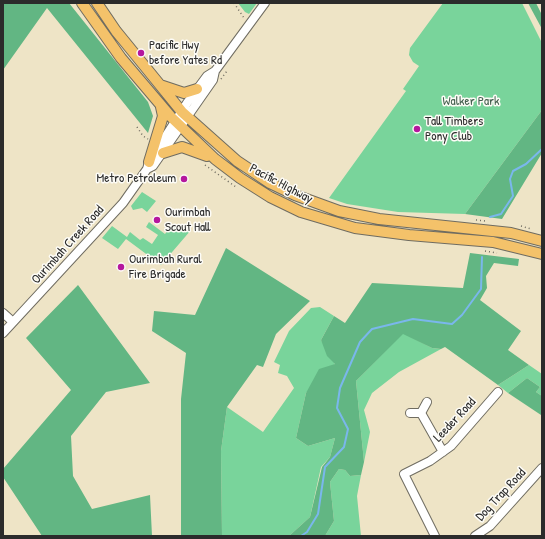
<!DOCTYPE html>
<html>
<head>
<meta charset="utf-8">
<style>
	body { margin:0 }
	#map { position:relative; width:545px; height:539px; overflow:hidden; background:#eee4c6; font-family:"Patrick Hand",sans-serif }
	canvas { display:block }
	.frame { position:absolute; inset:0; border:4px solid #2b2b2b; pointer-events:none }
</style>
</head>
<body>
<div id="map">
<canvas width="545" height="539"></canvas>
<div class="frame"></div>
</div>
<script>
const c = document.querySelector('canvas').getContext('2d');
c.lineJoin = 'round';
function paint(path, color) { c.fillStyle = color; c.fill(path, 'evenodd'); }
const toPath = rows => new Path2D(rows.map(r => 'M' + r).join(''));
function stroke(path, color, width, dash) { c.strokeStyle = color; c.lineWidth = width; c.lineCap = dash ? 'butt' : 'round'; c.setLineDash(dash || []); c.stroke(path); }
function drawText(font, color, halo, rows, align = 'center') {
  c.font = font + ' "Patrick Hand",sans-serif'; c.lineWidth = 3; c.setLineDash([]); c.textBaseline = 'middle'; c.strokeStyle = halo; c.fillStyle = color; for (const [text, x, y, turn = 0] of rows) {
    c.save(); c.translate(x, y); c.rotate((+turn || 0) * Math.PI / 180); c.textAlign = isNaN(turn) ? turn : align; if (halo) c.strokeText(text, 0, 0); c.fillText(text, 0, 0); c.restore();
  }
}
const green = toPath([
	[238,3,257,3,249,14,245,12],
	[443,3,522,3,542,43,542,110,465,214,398,212,347,204,329,198,406,91,403,89,419,66,413,62,409,55,410,48],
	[142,192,156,201,147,212,142,208,133,210,131,206],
	[149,222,165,234,173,224,181,229,184,226,191,230,161,265,126,239,118,249,102,238,112,226,127,237,130,232,140,240,143,238,152,244,158,235,146,227],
	[320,307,334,316,321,340,335,364,306,393,296,438,308,446,335,438,330,457,321,467,310,517,289,536,222,536,221,451,227,407,263,432,294,388,287,376,278,373,280,365,274,362,289,331,311,308],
	[403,333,432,348,441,349,399,372,372,393,364,410,370,432,364,462,356,381],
	[529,365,542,374,542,396,536,392,540,387,527,378,508,393,498,385],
	[339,469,345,470,350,476,361,475,357,496,361,536,325,536,334,521,330,482]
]);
const forest = toPath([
	[3,3,69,3,148,102,153,116,148,133,47,8,3,70],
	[528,3,536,3,542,15,542,29],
	[542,110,542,153,502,219,465,214],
	[226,248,310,301,276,334,263,367,257,365,227,407,221,451,222,536,181,536,181,399,186,353,152,331,154,311,195,315],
	[470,253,519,259,518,266,494,263,486,276,487,288,480,300,521,331,508,350,529,365,498,385,445,347,441,349,432,348,403,334,356,381,364,462,361,475,350,476,345,470,339,469,330,482,334,521,325,536,289,536,310,517,322,467,330,457,335,438,308,446,296,438,306,393,319,369,335,364,327,356,321,340,334,316,345,323,372,283,463,288],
	[78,285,150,383,106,392,71,436,73,476,92,509,150,495,152,536,42,536,3,477,3,469,71,390,26,338],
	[527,378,540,387,536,392,542,396,541,415,508,393]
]);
const stream = toPath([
	[490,217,501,214,513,196,510,179,513,171,526,164,542,149],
	[301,536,307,532,318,514,325,467,344,447,348,429,337,408,340,388,360,342,372,329,413,319,452,324,462,315,481,289,482,257]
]);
const path = toPath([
	[234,3,244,18],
	[221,79,227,71],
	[137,127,143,136,148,139],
	[205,165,236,187],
	[149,180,154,174],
	[476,220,486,221],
	[521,226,531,229],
	[485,251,497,253]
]);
const minor = toPath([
	[147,169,153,166,213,80,215,71],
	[3,313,13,322],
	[3,333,123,203,147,169,149,162,187,103,207,76,215,71,265,3],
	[410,413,421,413,427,402],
	[421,413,443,452],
	[435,536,404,474,430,461,451,446,498,392],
	[475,536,490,526,542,468]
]);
const major = toPath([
	[82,3,121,58,171,117,215,159,240,178,270,197,301,212,355,228,409,235,493,242,542,254],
	[97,3,116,31,182,112,237,161,270,183,295,195,339,211,379,219,511,233,542,241],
	[160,85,184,93,197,89],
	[163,153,182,147,207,156],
	[149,162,163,116,161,107]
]);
const markers = [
	[141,53,4,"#b5179e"],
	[417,129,4,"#b5179e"],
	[184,179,4,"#b5179e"],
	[157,220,4,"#b5179e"],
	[121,267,4,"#b5179e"]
];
const poiNames = [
	["Pacific Hwy",149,46],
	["before Yates Rd",149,61],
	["Tall Timbers",425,122],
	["Pony Club",425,137],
	["Metro Petroleum",176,179,"right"],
	["Ourimbah",165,213],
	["Scout Hall",165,228],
	["Ourimbah Rural",129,260],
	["Fire Brigade",129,275]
];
const parkNames = [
	["Walker Park",471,102]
];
const streetNames = [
	["Pacific Highway",281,184,28],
	["Ourimbah Creek Road",68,245,-48],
	["Leeder Road",455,420,-47],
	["Dog Trap Road",501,495,-47]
];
paint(green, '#79d49b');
paint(forest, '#62b683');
stroke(stream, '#7ab7ec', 2);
stroke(minor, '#6f6c61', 10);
stroke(major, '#6f6c61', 12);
stroke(path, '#6f6c61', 1.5, [1, 3]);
stroke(minor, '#fff', 8);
stroke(major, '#f4c26a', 10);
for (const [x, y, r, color] of markers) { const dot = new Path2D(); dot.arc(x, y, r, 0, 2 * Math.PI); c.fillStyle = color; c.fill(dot); stroke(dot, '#fdfcf7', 1.5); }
drawText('13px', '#2b2b2b', '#fdfcf7', poiNames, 'left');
drawText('13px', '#425e4d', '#fdfcf7', parkNames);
drawText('13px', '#2b2b2b', '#fdfcf7', streetNames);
</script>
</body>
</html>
